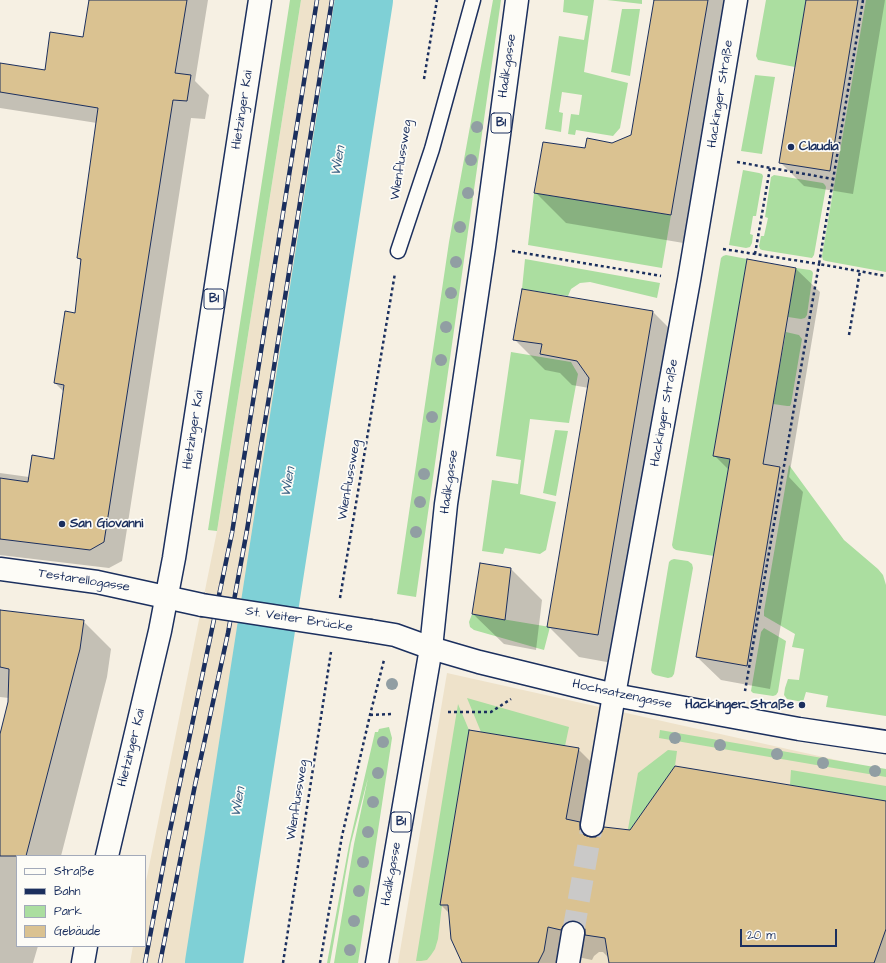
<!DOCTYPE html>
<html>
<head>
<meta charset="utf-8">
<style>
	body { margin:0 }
	#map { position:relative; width:886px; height:963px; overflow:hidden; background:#f6f0e3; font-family:"Architects Daughter",sans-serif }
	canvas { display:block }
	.legend { position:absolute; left:16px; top:855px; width:130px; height:92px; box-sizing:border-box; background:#fdfcf7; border:1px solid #a3aaba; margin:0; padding:5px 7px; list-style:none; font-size:12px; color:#1b2f5e }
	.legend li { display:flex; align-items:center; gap:8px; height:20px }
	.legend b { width:20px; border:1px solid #a3aaba }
	.scale { position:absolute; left:740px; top:929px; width:97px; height:18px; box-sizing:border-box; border:2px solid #1b2f5e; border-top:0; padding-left:5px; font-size:12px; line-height:14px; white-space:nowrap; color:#1b2f5e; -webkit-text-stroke:3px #fdfcf7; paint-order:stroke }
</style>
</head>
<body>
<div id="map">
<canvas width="886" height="963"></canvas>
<ul class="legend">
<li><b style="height:5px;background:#fdfcf7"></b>Straße</li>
<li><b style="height:5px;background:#1b2f5e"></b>Bahn</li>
<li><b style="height:11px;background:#abdea0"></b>Park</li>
<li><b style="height:11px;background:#dac291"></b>Gebäude</li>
</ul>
<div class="scale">20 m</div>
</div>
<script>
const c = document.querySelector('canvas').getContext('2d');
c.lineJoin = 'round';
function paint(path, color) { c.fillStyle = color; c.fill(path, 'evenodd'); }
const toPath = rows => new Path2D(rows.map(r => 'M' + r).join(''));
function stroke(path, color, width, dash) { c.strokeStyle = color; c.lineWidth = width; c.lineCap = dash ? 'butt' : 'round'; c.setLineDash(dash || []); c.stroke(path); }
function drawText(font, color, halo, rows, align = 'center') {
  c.font = font + ' "Architects Daughter",sans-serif'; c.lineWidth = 3.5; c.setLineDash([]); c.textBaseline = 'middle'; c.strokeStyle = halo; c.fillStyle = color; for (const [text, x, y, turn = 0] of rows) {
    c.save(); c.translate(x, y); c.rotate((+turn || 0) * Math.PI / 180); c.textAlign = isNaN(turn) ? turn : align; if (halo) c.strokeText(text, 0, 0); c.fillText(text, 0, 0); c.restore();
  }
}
const built = toPath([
	[301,0,349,0,325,154,322,156,192,963,130,963,133,946,145,946,145,886,217,531],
	[447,673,886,771,886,963,398,963]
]);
const green = toPath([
	[290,0,301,0,217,531,208,530],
	[493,0,501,0,416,597,397,594,449,242],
	[564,0,594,0,584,72,628,83,620,128,613,136,576,130,575,135,568,134,571,114,579,115,582,95,562,92,559,112,563,113,561,132,545,129,559,36,584,40,588,16,563,12],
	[607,0,642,0,642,4],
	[766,0,806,0,795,67,758,60,756,56],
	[866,0,886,0,886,272,826,261,823,260,822,256],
	[622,9,640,9,630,76,611,72],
	[755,75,775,77,762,154,741,151],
	[743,170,759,173,762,174,763,176,756,216,753,216,750,234,753,235,752,243,750,247,746,248,729,245],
	[774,175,823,183,825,185,826,187,814,255,812,258,762,250,760,249,759,246,761,236,764,236,768,218,765,217,771,177],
	[534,193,671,215,662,268,528,245],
	[726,255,747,259,713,456,730,459,714,556,676,550,673,548,672,545,721,258,723,256],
	[525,259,660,283,657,298,590,282,580,283,571,289,568,296,522,289],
	[796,268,810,270,812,271,813,273,807,315,805,318,801,319,788,317],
	[786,332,799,335,802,339,791,404,790,406,787,406,773,404],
	[511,352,571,362,578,374,569,423,530,419,520,494,556,502,546,550,540,554,505,548,503,554,482,551,492,480,518,484,521,460,496,456],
	[555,430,568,431,556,496,543,493],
	[789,465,844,540,878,569,883,575,886,585,886,716,826,707,828,696,806,692,803,702,787,699,784,695,785,688,788,679,799,680,804,649,792,647,795,634,764,616,764,611],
	[674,559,688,561,692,564,693,568,674,674,672,677,668,678,655,675,652,673,651,670,669,562,671,560],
	[472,614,550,627,544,650,474,630,470,627,469,622],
	[764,628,786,641,778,692,776,695,773,696,753,693,751,691,761,632],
	[467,698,569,727,565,746,481,732],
	[458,704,469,730,440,905,442,905,438,939,435,949,431,955,427,960,421,961,416,961],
	[389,727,392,738,358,963,334,963,354,844,368,778,351,843,330,963,327,963,349,845,375,732,378,732,379,729],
	[660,730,886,769,886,777,659,738],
	[668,750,677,751,675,766,630,830,628,829,638,773],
	[791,770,886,786,886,801,790,785]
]);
const shadow = toPath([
	[90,0,208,0,195,81,209,95,205,119,191,118,122,561,109,568,0,555,0,473,29,477,55,460,64,392,55,383,76,314,82,262,78,258,97,123,0,108,0,64,45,71,84,38],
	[655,0,743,0,701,246,566,223,535,192,586,150,612,144,632,136],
	[807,0,885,0,853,194,804,186,780,162],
	[747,260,796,269,820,292,789,477,803,492,770,689,721,680,697,657,729,470,714,455],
	[523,290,653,312,684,343,629,666,579,657,548,626,589,388,572,385,560,373,545,370,514,339],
	[511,569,542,600,536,650,504,644,473,614],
	[0,611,83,621,111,649,107,677,61,856,17,856,17,946,38,946,33,963,0,963,0,737,9,698,0,697],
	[578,749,609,780,599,836,631,831,886,802,886,963,610,963,609,958,603,952,599,952,594,956,592,960,578,957,577,963,464,963,450,914,441,905]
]);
const river = toPath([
	[214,963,364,0]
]);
const building = toPath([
	[89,0,187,0,175,73,191,75,187,101,173,100,104,542,90,550,0,539,0,478,28,482,32,455,54,459,64,385,54,383,65,311,75,313,81,259,77,258,98,108,0,92,0,63,45,70,50,32,83,37,89,0],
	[654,0,708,0,671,215,534,193,543,142,585,148,587,138,612,143,631,135,654,0],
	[806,0,858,0,830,171,779,163,806,0],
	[747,259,796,268,763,464,780,467,747,666,696,657,730,459,713,456,747,259],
	[522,289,653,311,598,635,547,627,589,378,577,361,540,354,542,344,513,340,522,289],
	[480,563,511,568,505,620,472,614,480,563],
	[0,610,84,620,80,649,26,856,0,856,0,734,8,702,9,669,0,667,0,610],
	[469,730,579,748,566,819,580,822,580,830,584,835,590,837,596,837,601,833,604,827,630,830,675,766,886,801,886,929,874,963,609,963,605,938,585,935,585,929,581,924,575,921,568,921,564,925,561,930,548,927,544,951,538,963,462,963,451,939,448,905,440,905,469,730]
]);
const streetTunnel = toPath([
	[573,933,592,825]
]);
const path = toPath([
	[863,0,819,264,886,276],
	[424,79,437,0],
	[737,162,833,179],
	[723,249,819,264,745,691],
	[512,251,661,276],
	[755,254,770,168],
	[849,335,860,271],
	[340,598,395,273],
	[448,712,491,712,511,699],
	[370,715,391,714],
	[283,963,331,652],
	[320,963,342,836,370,715,384,660]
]);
const lane = toPath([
	[398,251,432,149,473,0]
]);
const street = toPath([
	[592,825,614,695,689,280,736,0],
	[568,963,573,933]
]);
const secondary = toPath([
	[0,569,97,582,202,605],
	[371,631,395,635,431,648,479,662,614,695,799,729,886,742]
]);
const primary = toPath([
	[107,856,160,631,174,558,260,0],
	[83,963,86,946],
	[377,963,431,648,446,504,484,247,517,0]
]);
const rail = toPath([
	[145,963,168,840,232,533,317,0],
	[160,963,195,785,228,633,247,530,274,367,332,0]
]);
const secondaryBridge = toPath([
	[202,605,371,631]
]);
const trees = [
	[477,127],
	[471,160],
	[468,193],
	[460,227],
	[456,262],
	[451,293],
	[446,327],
	[441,360],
	[432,417],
	[424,474],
	[420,502],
	[416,532],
	[392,684],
	[675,738],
	[383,742],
	[720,745],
	[777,754],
	[823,763],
	[875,771],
	[378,773],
	[373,802],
	[368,832],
	[363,862],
	[359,891],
	[354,921],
	[350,950]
];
const markers = [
	[791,147,4,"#1b2f5e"],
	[62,524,4,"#1b2f5e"],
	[802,705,4,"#1b2f5e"]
];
const shields = [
	[501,123,20],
	[214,299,20],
	[401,822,20]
];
const shieldNames = [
	["B1",501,123],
	["B1",214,299],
	["B1",401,822]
];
const streetNames = [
	["Hadikgasse",508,66,-82],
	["Hackinger Straße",721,94,-81],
	["Hietzinger Kai",243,110,-81],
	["Wienflussweg",402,160,-81],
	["Hackinger Straße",665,413,-80],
	["Hietzinger Kai",194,430,-81],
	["Wienflussweg",350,480,-80],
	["Hadikgasse",450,482,-82],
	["Testarellogasse",84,581,9],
	["St. Veiter Brücke",299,620,9],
	["Hochsatzengasse",622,695,12],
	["Hietzinger Kai",132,748,-76],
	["Wienflussweg",298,800,-81],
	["Hadikgasse",392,874,-80]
];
const poiNames = [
	["Claudia",799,147],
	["San Giovanni",70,524],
	["Hackinger Straße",794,705,"right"]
];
const waterNames = [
	["Wien",339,161,-81],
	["Wien",289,482,-81],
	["Wien",239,802,-81]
];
paint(built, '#eee2ca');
paint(green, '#abdea0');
paint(shadow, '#0003');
stroke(river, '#7fd0d6', 58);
paint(building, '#dac291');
stroke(building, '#1b2f5e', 1);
stroke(streetTunnel, '#cac9c8', 22, [22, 11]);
stroke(lane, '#1b2f5e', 17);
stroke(street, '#1b2f5e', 25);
stroke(secondary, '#1b2f5e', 25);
stroke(primary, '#1b2f5e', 25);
stroke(path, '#1b2f5e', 2.5, [3, 3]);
stroke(lane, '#fdfcf7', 14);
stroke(street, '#fdfcf7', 22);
stroke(secondary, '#fdfcf7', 22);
stroke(primary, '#fdfcf7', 22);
stroke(rail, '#1b2f5e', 4.5);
stroke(rail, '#fdfcf7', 3, [9]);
stroke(secondaryBridge, '#1b2f5e', 25, []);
stroke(secondaryBridge, '#fdfcf7', 22);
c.fillStyle = '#919ea3';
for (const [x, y] of trees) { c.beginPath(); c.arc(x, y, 6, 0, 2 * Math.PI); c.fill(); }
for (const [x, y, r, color] of markers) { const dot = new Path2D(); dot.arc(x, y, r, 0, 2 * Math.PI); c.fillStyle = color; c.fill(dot); stroke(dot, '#fdfcf7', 1.5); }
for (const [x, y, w] of shields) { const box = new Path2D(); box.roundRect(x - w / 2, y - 10, w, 20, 3); c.fillStyle = '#fdfcf7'; c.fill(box); stroke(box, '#1b2f5e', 1); }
drawText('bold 12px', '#1b2f5e', null, shieldNames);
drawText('13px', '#1b2f5e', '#fdfcf7', streetNames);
drawText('bold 13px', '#1b2f5e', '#fdfcf7', poiNames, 'left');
drawText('italic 14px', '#395f82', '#fdfcf7', waterNames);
</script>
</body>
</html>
